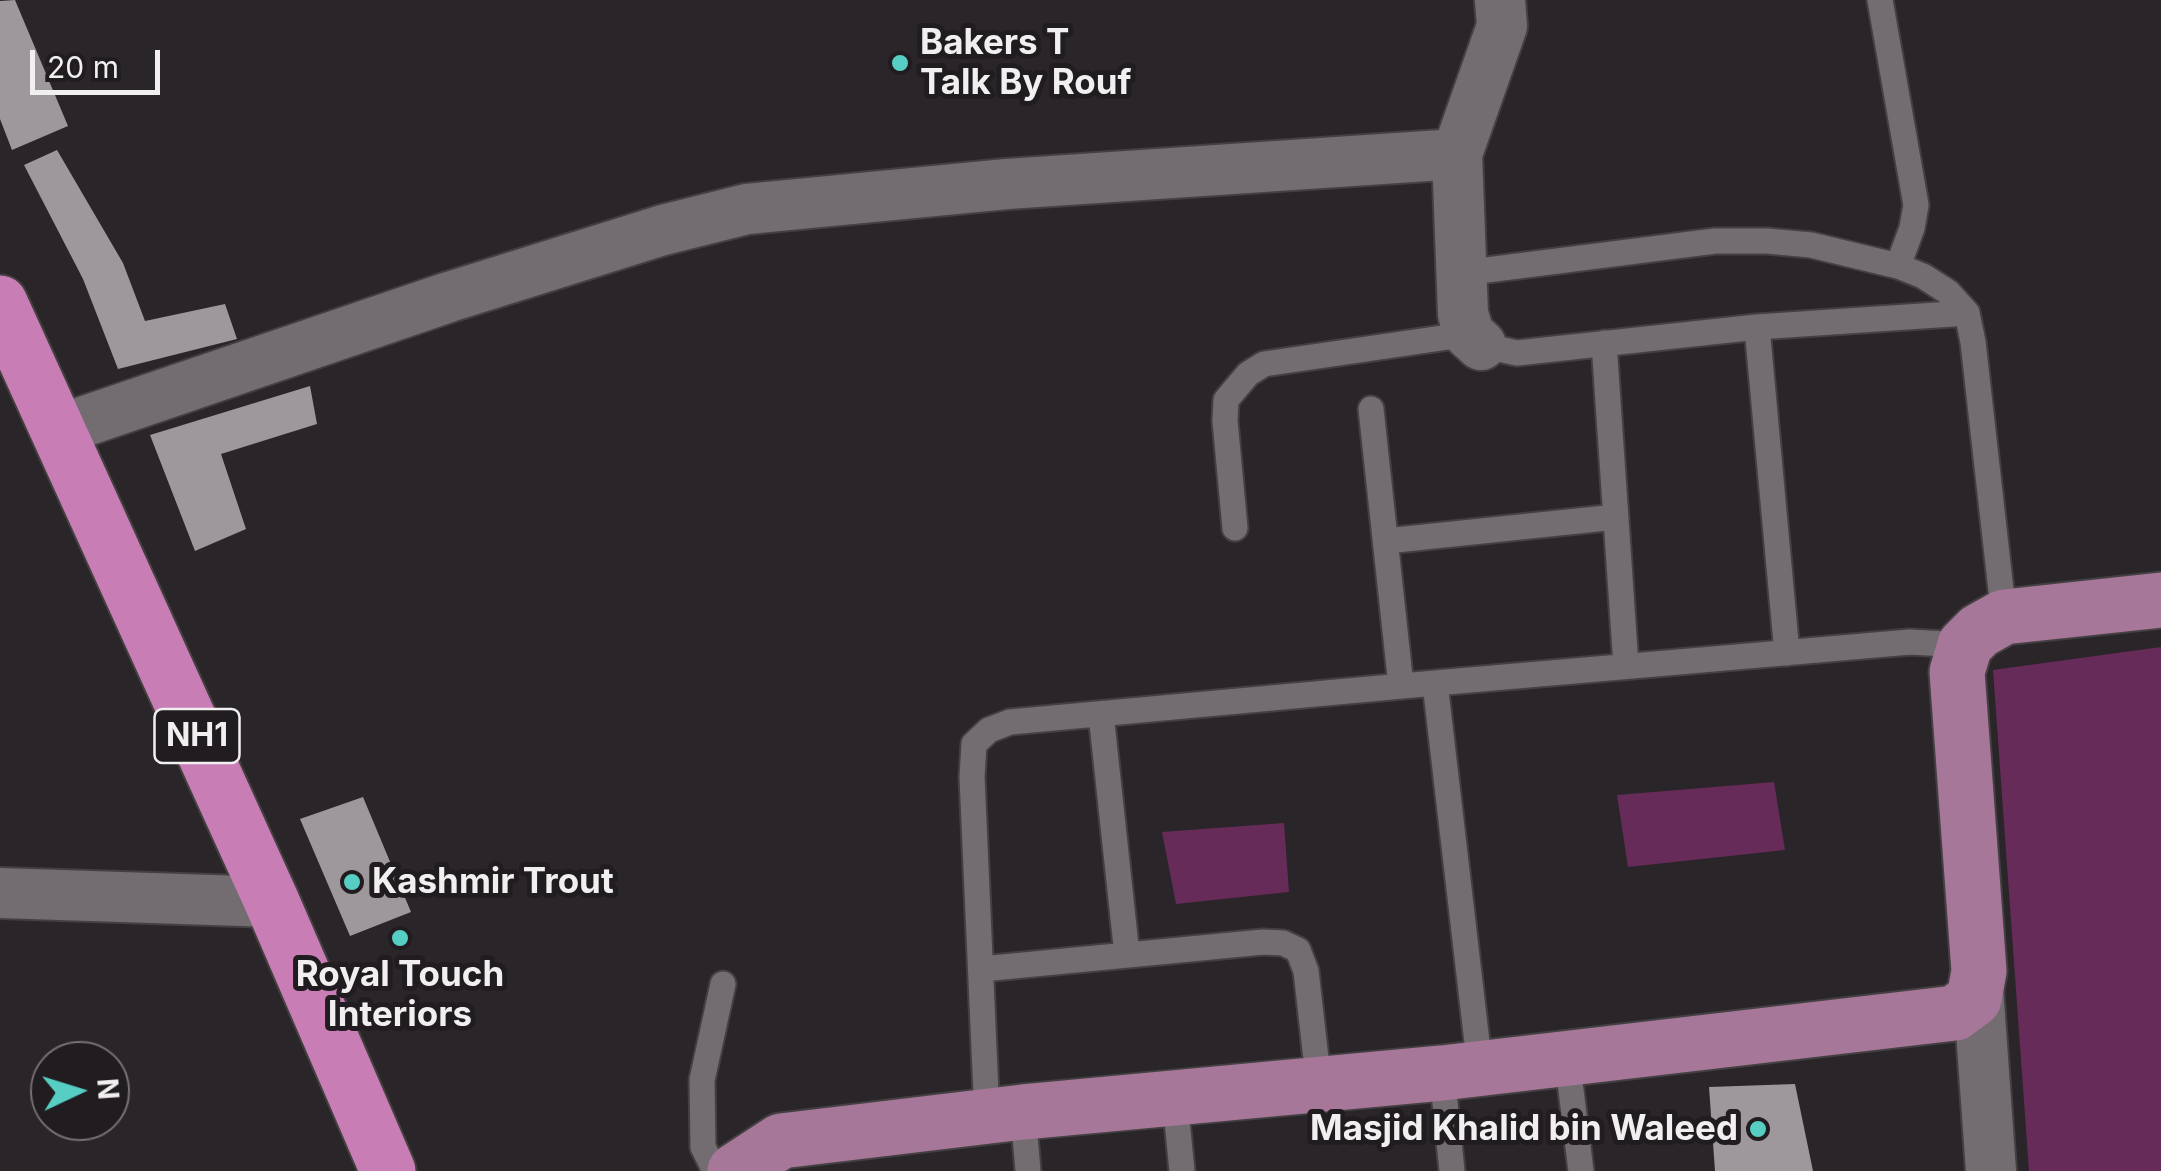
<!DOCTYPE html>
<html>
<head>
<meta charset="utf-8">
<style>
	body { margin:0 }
	#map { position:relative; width:2161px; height:1171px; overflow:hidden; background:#2a2529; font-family:Inter,sans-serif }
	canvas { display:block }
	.north { position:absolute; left:30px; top:1041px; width:100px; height:100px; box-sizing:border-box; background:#211c1f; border:2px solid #757073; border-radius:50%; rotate:86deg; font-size:28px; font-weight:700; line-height:40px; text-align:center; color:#f2eff1 }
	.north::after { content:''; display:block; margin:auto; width:35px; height:45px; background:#56cec3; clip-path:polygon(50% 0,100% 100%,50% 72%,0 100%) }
	.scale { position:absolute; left:30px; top:50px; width:130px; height:45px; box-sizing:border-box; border:5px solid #f2eff1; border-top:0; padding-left:12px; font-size:30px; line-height:35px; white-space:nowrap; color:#f2eff1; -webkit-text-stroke:8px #211c1f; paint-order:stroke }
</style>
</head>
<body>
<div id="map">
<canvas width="2161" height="1171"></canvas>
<div class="north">N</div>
<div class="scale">20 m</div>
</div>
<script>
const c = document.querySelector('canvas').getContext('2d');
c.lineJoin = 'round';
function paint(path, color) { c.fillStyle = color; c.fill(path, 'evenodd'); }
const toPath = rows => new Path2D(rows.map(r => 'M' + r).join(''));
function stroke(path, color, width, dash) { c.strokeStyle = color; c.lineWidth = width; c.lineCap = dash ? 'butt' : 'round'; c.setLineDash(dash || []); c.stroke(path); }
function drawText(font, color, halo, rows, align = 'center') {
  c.font = font + ' Inter,sans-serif'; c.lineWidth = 10; c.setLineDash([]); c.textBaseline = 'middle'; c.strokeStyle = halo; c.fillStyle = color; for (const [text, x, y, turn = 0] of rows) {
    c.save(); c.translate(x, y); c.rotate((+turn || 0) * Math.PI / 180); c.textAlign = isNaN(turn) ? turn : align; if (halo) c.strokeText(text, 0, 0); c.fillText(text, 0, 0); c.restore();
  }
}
const green = toPath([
	[2161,647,2161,1171,2029,1171,1993,670],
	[1774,782,1785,850,1628,867,1617,795],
	[1284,823,1289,892,1176,904,1162,832]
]);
const building = toPath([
	[15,0,68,126,12,150,0,119,0,1],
	[57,150,123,263,145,321,225,304,237,339,118,369,83,279,24,165],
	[310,386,317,424,221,454,246,529,195,551,150,435],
	[363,797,411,912,350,936,300,819],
	[1795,1084,1813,1171,1715,1171,1709,1087]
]);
const lane = toPath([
	[1880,0,1916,205,1912,228,1898,266],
	[1463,273,1715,241,1767,241,1811,245,1898,266,1923,276,1948,292,1967,313,1973,342,2004,617],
	[1757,327,1787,653],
	[1604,343,1626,666],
	[1481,345,1517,353,1757,327,1967,313],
	[1371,409,1401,686],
	[1235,528,1225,421,1226,400,1248,374,1264,364,1469,334],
	[1386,541,1616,517],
	[1435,683,1480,1068],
	[1101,714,1127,955],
	[982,969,1263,942,1283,943,1298,950,1306,971,1319,1085],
	[1567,1058,1581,1171],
	[1442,1073,1452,1171],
	[1175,1100,1182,1171],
	[1023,1112,1028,1171],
	[987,1116,972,777,974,744,989,730,1010,722,1435,683,1910,642,1965,645],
	[715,1171,703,1147,702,1080,723,984]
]);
const street = toPath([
	[1481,345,1469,334,1463,314,1457,154,1502,26,1500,0],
	[59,430,449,297,663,230,747,209,1007,184,1457,154],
	[0,893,272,902],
	[1978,988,1991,1171]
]);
const primary = toPath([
	[735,1171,781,1141,1023,1112,1442,1073,1955,1013,1974,999,1979,971,1957,672,1965,645,1979,631,2004,617,2161,600]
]);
const highway = toPath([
	[0,303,272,902,388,1171]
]);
const markers = [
	[900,63,10,"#56cec3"],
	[352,882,10,"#56cec3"],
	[400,938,10,"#56cec3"],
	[1758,1129,10,"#56cec3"]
];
const shields = [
	[197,736,85]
];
const shieldNames = [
	["NH1",197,736]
];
const poiNames = [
	["Bakers T",920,43],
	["Talk By Rouf",920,83],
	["Kashmir Trout",372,882],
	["Royal Touch",400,975,"center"],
	["Interiors",400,1015,"center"],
	["Masjid Khalid bin Waleed",1738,1129,"right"]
];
paint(green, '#662b59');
paint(building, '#9e989c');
stroke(lane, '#444042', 29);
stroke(street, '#444042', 54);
stroke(primary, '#444042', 59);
stroke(highway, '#444042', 59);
stroke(lane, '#736d71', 25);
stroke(street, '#736d71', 50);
stroke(primary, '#a67799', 55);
stroke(highway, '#c87db4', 55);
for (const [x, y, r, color] of markers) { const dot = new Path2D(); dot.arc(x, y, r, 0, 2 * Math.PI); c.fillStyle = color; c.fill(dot); stroke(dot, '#211c1f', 4); }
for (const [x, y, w] of shields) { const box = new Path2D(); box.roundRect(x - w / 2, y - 27, w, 54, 8); c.fillStyle = '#211c1f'; c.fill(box); stroke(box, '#f2eff1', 2.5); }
drawText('bold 32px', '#f2eff1', null, shieldNames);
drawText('bold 35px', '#f2eff1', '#211c1f', poiNames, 'left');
</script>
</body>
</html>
